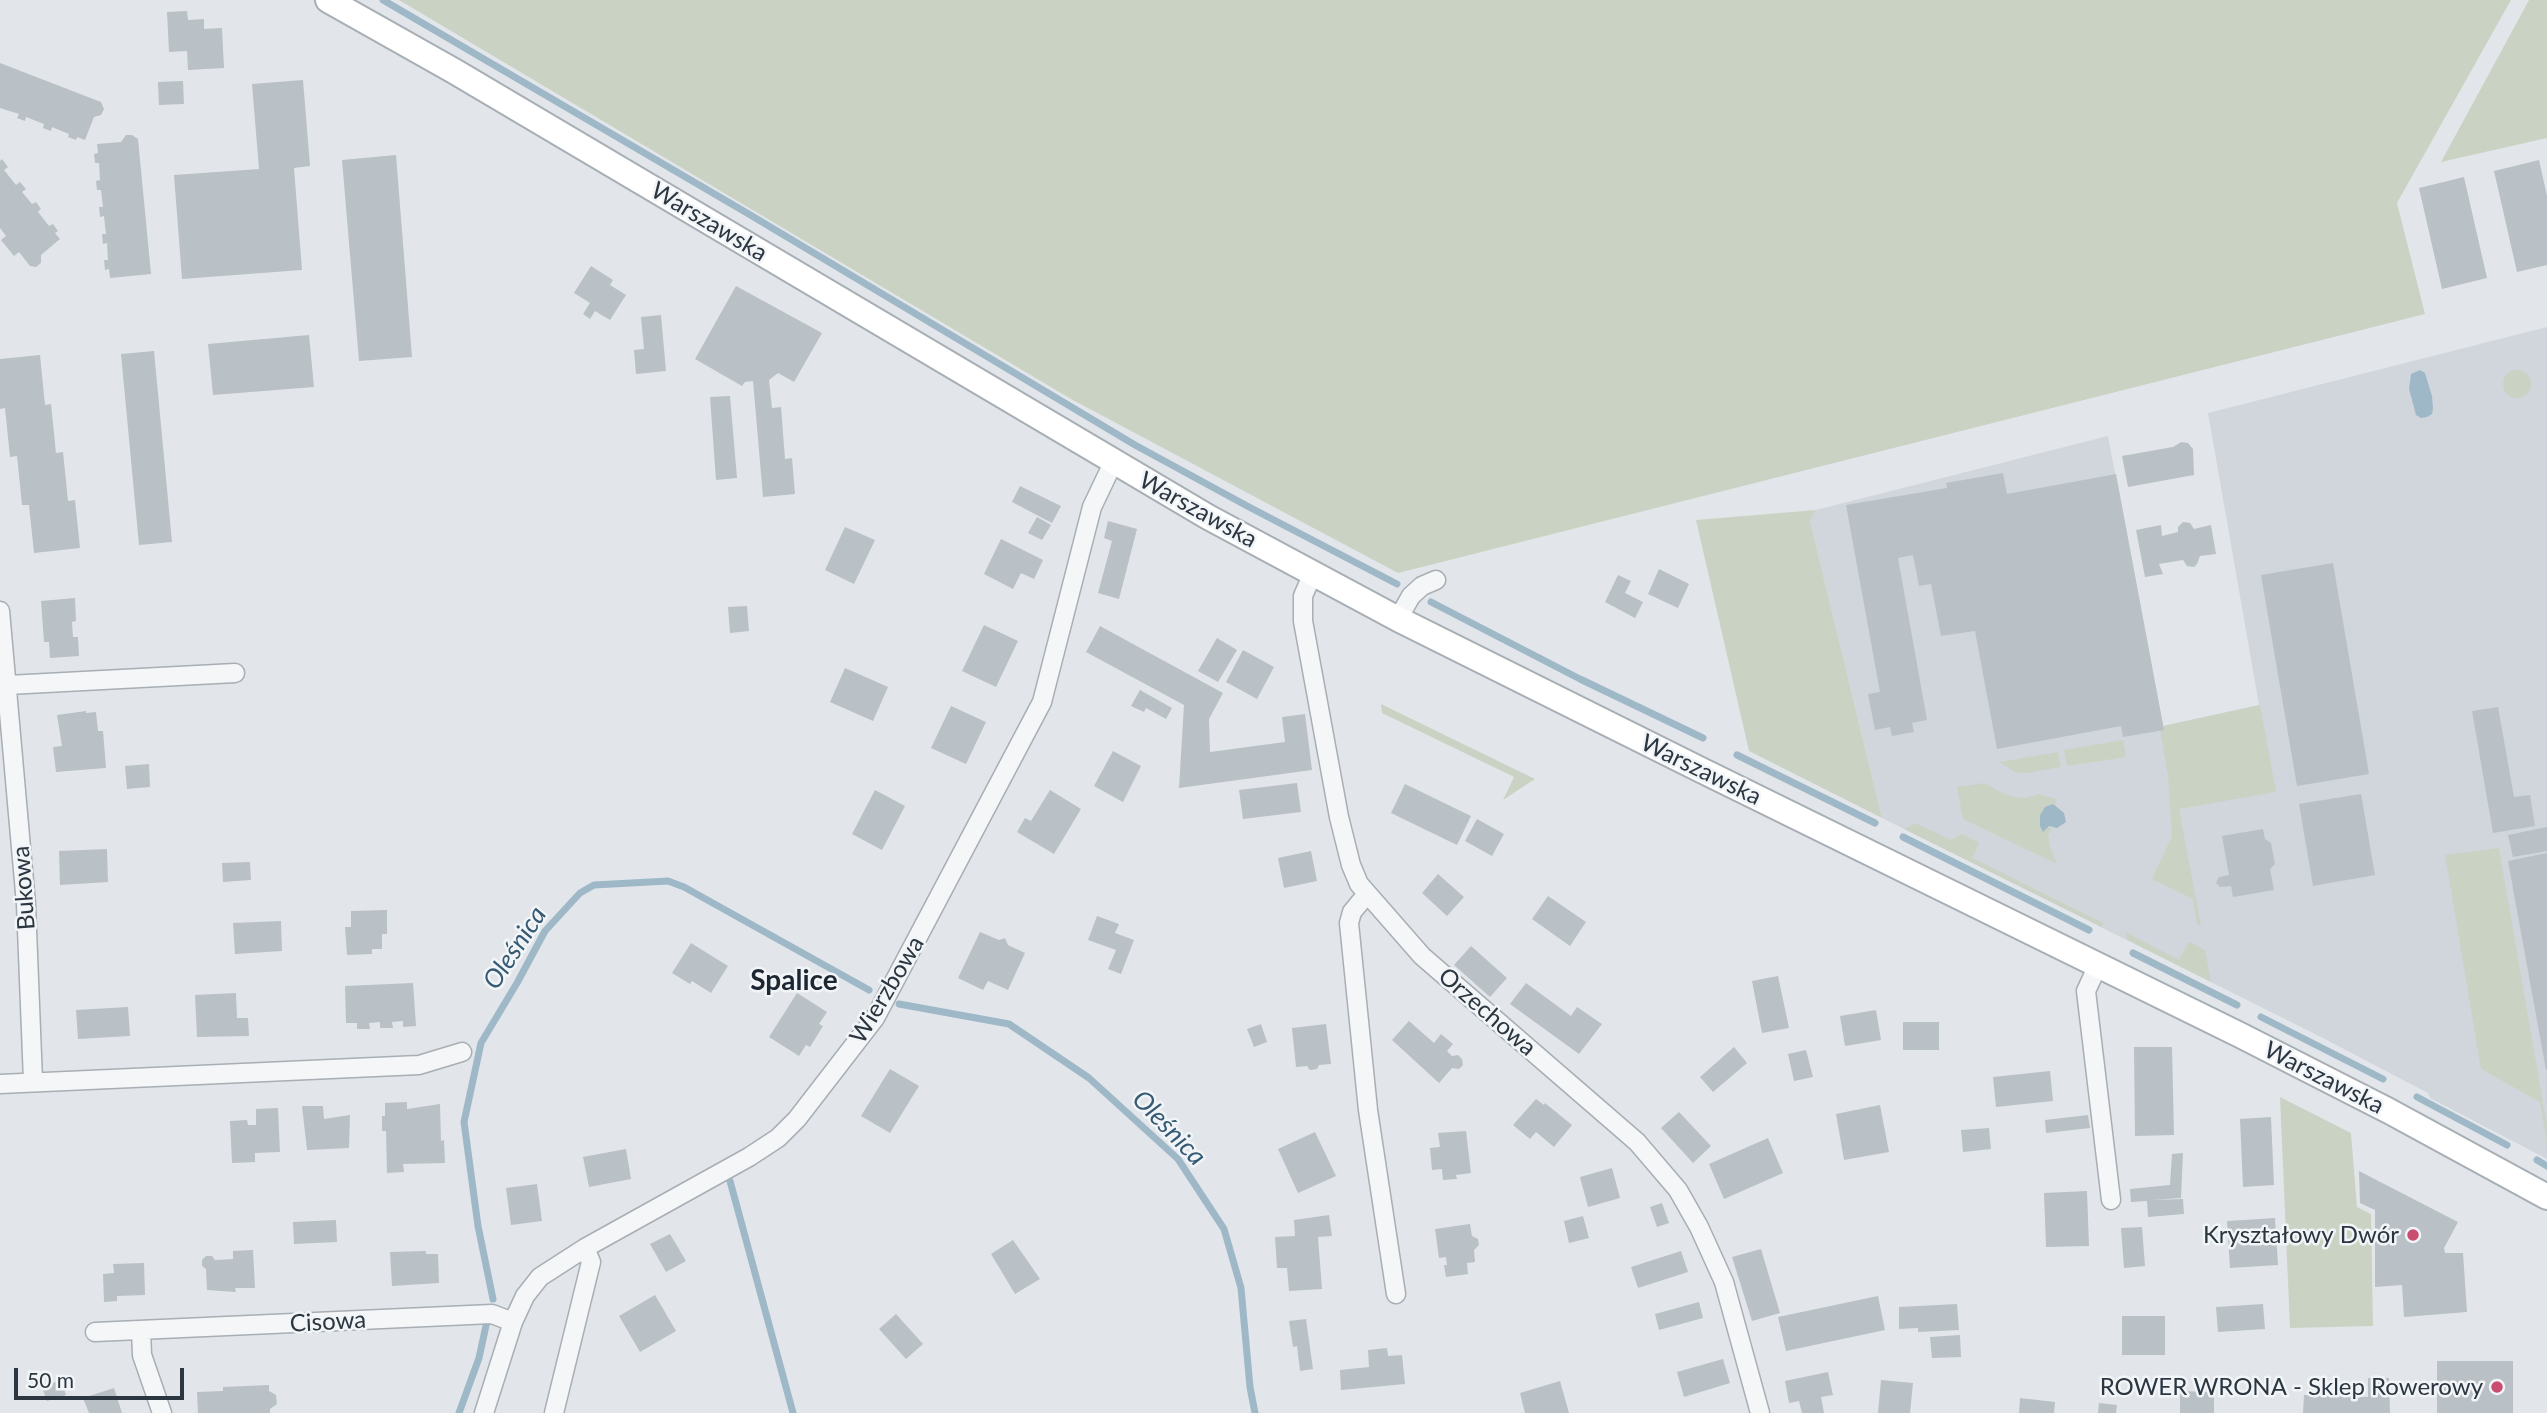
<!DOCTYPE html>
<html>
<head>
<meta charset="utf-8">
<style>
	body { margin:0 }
	#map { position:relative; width:2547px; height:1413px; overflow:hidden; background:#e2e6ea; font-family:Lato,sans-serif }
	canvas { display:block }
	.scale { position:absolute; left:14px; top:1368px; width:170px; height:32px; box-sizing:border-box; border:4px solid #2b3641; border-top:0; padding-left:9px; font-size:21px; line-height:24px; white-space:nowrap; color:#2b3641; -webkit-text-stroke:5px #f2f5f7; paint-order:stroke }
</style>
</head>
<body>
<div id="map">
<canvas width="2547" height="1413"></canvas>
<div class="scale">50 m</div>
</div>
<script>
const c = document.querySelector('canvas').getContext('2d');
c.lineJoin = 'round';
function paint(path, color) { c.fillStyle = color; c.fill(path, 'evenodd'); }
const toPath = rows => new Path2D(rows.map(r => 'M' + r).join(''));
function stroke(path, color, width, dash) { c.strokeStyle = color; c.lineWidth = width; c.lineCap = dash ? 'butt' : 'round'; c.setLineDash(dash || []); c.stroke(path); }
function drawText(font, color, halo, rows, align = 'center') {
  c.font = font + ' Lato,sans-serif'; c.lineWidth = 5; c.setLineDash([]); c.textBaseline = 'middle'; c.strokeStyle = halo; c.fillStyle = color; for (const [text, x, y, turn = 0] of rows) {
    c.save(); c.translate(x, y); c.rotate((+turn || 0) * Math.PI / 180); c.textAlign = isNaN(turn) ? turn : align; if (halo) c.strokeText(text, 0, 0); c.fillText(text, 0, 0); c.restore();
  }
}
const built = toPath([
	[2547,327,2547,1159,2430,1098,2428,1093,2319,1036,1882,818,1810,521,1816,510,2108,436,2163,726,2259,705,2208,413]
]);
const green = toPath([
	[399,0,2511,0,2397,203,2425,314,1398,573,1071,399],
	[2529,0,2547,0,2547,138,2441,162],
	'2503 384a14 14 0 1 1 28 0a14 14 0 1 1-28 0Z',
	[1816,510,1810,521,1882,818,1749,751,1696,520],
	[1381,704,1535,779,1503,800,1514,777,1382,713],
	[2260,705,2276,792,2179,809,2201,926,2197,924,2193,899,2152,879,2172,836,2168,775,2160,730,2163,726],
	[2123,740,2126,757,2067,766,2064,750],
	[2058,752,2061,767,2027,773,2015,772,1999,762],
	[1985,783,2004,794,2015,797,2026,798,2038,794,2056,799,2056,809,2048,828,2052,828,2048,835,2050,847,2057,864,1963,819,1957,787],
	[1915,823,1951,840,1962,834,1979,843,1972,858,2103,923,2102,927,1904,829],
	[2499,848,2547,1126,2547,1144,2540,1102,2481,1069,2445,855],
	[2125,932,2179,960,2189,942,2205,950,2211,982,2128,940],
	[2280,1097,2351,1133,2357,1207,2371,1214,2373,1326,2290,1328]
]);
const water = toPath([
	[2420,370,2425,373,2432,396,2433,408,2432,414,2427,417,2421,418,2416,415,2409,389,2411,374],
	[2053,804,2064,813,2066,822,2057,828,2049,826,2043,832,2040,826,2040,815,2045,807]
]);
const stream = toPath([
	[383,0,747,213,1135,445,1249,507,1397,584],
	[1431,602,1580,679,1703,738],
	[1737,755,1875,823],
	[1903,837,2089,930],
	[2133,953,2237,1005],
	[899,1004,1009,1024,1089,1078,1178,1159,1224,1229,1241,1288,1250,1387,1255,1413],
	[2261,1017,2383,1079],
	[2417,1097,2507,1145],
	[2537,1160,2547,1166],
	[730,1181,793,1413],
	[493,1299,478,1226,464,1122,481,1043,517,983,545,931,580,893,594,885,668,881,684,887,869,990],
	[459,1413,479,1358,487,1321]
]);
const building = toPath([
	[187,11,188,20,204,19,204,29,222,28,224,68,188,70,187,51,169,52,167,12],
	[0,63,101,102,104,109,101,115,94,117,85,140,77,137,76,140,68,137,69,134,52,127,51,131,43,128,44,124,26,117,25,121,17,118,19,114,0,108],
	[303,80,310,166,294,168,302,270,182,279,174,175,259,169,252,84],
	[183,81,184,104,159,105,158,82],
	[126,135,132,135,138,139,151,274,110,278,109,269,105,270,104,260,108,260,107,243,103,244,102,234,106,234,104,216,100,217,99,207,103,207,101,190,97,190,96,181,100,180,99,163,95,163,94,154,98,153,97,144,121,142],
	[396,155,412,357,359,361,342,160],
	[2,159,8,167,4,170,16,185,20,182,26,189,22,192,32,204,36,202,41,209,38,212,49,226,53,224,58,231,55,233,60,239,41,255,41,263,36,267,30,266,19,252,14,256,1,240,6,236,0,228,0,161],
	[2539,160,2547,196,2547,265,2517,272,2494,171],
	[2464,177,2487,278,2442,289,2419,188],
	[591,266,613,280,610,285,626,295,610,320,595,311,590,319,583,314,590,303,574,293],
	[736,286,822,333,794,382,778,373,769,380,772,408,781,407,785,459,792,458,795,494,763,497,753,381,745,382,742,386,695,359],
	[661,315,666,371,636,374,634,350,644,349,641,317],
	[309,335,314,387,213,395,208,344],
	[154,351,172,542,139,545,121,354],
	[40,355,45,405,51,404,56,453,63,452,68,501,75,500,80,548,34,553,29,505,22,505,17,456,10,457,5,408,0,409,0,359],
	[730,396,737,478,716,480,710,397],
	[2181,442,2188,443,2193,449,2194,475,2128,487,2122,456,2173,447],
	[2003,473,2007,494,2116,474,2164,730,2123,737,2121,726,1997,749,1975,631,1941,636,1931,584,1919,586,1913,555,1898,558,1927,720,1912,723,1914,732,1892,736,1890,727,1875,730,1868,694,1880,692,1846,505,1947,488,1946,483],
	[1020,486,1061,506,1052,523,1012,502],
	[1037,517,1051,525,1042,540,1028,533],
	[1108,521,1137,529,1119,599,1098,593,1112,541,1104,538],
	[2183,522,2190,523,2194,529,2211,525,2216,554,2200,556,2197,564,2194,567,2187,566,2183,560,2159,564,2163,574,2145,577,2136,530,2161,525,2162,536,2178,532,2178,527],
	[845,527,875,540,854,584,825,570],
	[1001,539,1043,560,1034,579,1021,573,1013,589,984,574],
	[2333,563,2369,774,2297,786,2261,575],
	[1659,569,1689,584,1678,608,1648,594],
	[1618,575,1631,581,1625,593,1643,602,1635,618,1605,602],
	[75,598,76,621,72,622,73,637,78,637,79,656,50,658,49,642,44,642,41,601],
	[747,606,749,631,730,633,728,607],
	[984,625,1018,641,996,687,962,671],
	[1100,626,1223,693,1209,719,1210,752,1285,742,1282,717,1305,714,1312,770,1179,788,1184,705,1086,652],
	[1217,638,1237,650,1218,682,1198,671],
	[1243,650,1274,667,1257,699,1226,682],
	[845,668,888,687,873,721,830,702],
	[1140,690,1172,708,1166,719,1146,708,1144,712,1131,706],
	[951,706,986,722,966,764,931,748],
	[2498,707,2514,797,2530,795,2535,826,2493,833,2472,711],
	[86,711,86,713,96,712,98,731,103,731,106,768,56,772,53,747,62,746,57,715],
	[1113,751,1141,766,1123,802,1094,786],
	[149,764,150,787,127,789,125,766],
	[1297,783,1301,812,1243,819,1239,790],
	[1405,784,1471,816,1457,845,1391,813],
	[875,790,905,806,882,850,852,834],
	[1050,790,1081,809,1054,854,1017,832,1025,818,1031,821],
	[2361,794,2375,875,2313,886,2299,804],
	[1477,819,1504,834,1492,856,1465,841],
	[2547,827,2547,851,2513,857,2508,835],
	[2263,829,2265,839,2271,843,2275,864,2270,869,2274,890,2233,897,2231,886,2220,887,2216,883,2219,877,2229,875,2222,836],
	[107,849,108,882,60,885,59,851],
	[1311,851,1317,881,1284,888,1278,858],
	[2547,853,2547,1070,2546,1070,2508,861],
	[250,862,251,880,223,882,222,863],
	[1438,874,1464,897,1447,916,1422,893],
	[1548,896,1586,922,1570,946,1532,919],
	[387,910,387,934,382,934,382,949,372,949,372,954,347,955,345,927,351,927,351,911],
	[1097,916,1119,924,1115,933,1134,940,1121,974,1108,969,1116,950,1088,940],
	[281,921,282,951,235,954,233,923],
	[980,932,999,940,1005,938,1008,945,1025,953,1008,990,988,981,983,990,958,978],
	[691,943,728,966,711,993,692,981,690,984,672,973],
	[1471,946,1507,978,1490,997,1454,965],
	[1778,976,1789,1028,1762,1033,1752,981],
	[413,983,416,1026,403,1027,403,1021,392,1022,393,1028,380,1028,380,1022,369,1023,370,1029,357,1029,357,1023,346,1023,345,986],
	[1526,983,1571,1016,1577,1007,1602,1024,1579,1054,1510,1004],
	[236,993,237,1018,248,1018,249,1036,197,1037,195,995],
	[797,993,827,1012,819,1024,823,1026,810,1047,806,1045,799,1056,769,1037],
	[128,1007,130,1036,78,1039,76,1010],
	[1876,1010,1881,1040,1845,1046,1840,1016],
	[1409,1021,1434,1043,1441,1034,1453,1044,1447,1051,1452,1056,1458,1055,1462,1059,1463,1065,1459,1069,1452,1068,1439,1083,1392,1040],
	[1903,1022,1939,1022,1939,1050,1903,1050],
	[1261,1024,1267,1042,1254,1047,1247,1029],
	[1326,1024,1331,1064,1319,1065,1317,1069,1310,1070,1307,1066,1296,1067,1292,1028],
	[1734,1047,1747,1063,1713,1092,1700,1077],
	[2134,1047,2172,1047,2174,1135,2135,1136],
	[1806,1050,1813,1077,1794,1081,1788,1054],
	[890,1069,919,1086,890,1133,861,1116],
	[2050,1071,2053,1101,1996,1107,1993,1077],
	[1536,1099,1544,1105,1545,1103,1572,1125,1554,1147,1536,1132,1530,1139,1513,1125],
	[407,1102,407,1109,440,1104,441,1141,444,1140,445,1163,403,1164,404,1172,387,1173,386,1131,382,1131,382,1116,385,1116,385,1103],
	[1880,1105,1889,1152,1844,1160,1836,1114],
	[302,1106,323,1106,324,1119,350,1115,349,1148,307,1150],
	[278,1108,280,1152,255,1153,255,1162,232,1163,230,1121,247,1120,248,1125,256,1125,256,1109],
	[1679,1112,1711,1146,1693,1163,1661,1128],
	[2088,1115,2090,1128,2046,1133,2045,1120],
	[2271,1117,2274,1185,2243,1187,2240,1119],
	[1989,1128,1991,1149,1963,1152,1961,1130],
	[1466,1131,1471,1173,1456,1175,1457,1179,1443,1180,1442,1169,1432,1170,1430,1148,1440,1147,1438,1133],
	[1315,1132,1336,1176,1298,1193,1278,1149],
	[1768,1138,1783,1173,1724,1199,1709,1164],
	[626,1149,631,1179,589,1187,583,1157],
	[2183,1153,2181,1198,2151,1200,2183,1199,2184,1214,2148,1217,2147,1201,2131,1202,2130,1189,2170,1185,2172,1154],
	[1612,1168,1620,1198,1588,1207,1580,1177],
	[2359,1171,2458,1222,2444,1248,2445,1253,2463,1253,2467,1312,2404,1317,2402,1285,2375,1287,2375,1210,2360,1203],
	[537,1184,542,1221,511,1225,506,1188],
	[2087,1191,2089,1246,2046,1247,2044,1193],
	[1662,1203,1669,1223,1657,1227,1650,1207],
	[1329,1215,1332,1236,1318,1237,1322,1289,1289,1291,1287,1268,1277,1268,1275,1237,1295,1236,1294,1220],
	[1583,1216,1589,1238,1569,1243,1564,1221],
	[2275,1218,2278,1265,2230,1268,2227,1221],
	[336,1220,337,1242,294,1244,293,1222],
	[1470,1224,1472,1236,1478,1239,1479,1245,1474,1250,1475,1262,1467,1263,1468,1274,1446,1277,1444,1265,1447,1265,1446,1257,1439,1258,1435,1229],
	[2142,1227,2145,1266,2124,1268,2121,1228],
	[670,1234,686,1261,666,1272,650,1244],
	[1013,1240,1040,1279,1015,1294,991,1254],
	[1761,1249,1780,1313,1752,1321,1732,1257],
	[253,1250,255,1288,235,1288,236,1292,207,1290,206,1269,202,1266,202,1260,206,1256,212,1256,215,1260,233,1259,233,1251],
	[426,1251,426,1254,438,1254,439,1283,392,1286,390,1252],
	[1681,1251,1688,1272,1638,1288,1631,1267],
	[144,1263,145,1295,117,1296,117,1301,104,1302,103,1274,114,1273,113,1264],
	[655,1295,676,1331,640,1352,619,1316],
	[1878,1296,1885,1330,1786,1351,1778,1317],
	[1699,1302,1703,1318,1659,1330,1655,1314],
	[1957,1304,1959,1330,1918,1332,1918,1328,1899,1329,1899,1307],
	[2263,1304,2265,1329,2218,1332,2216,1307],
	[896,1314,923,1344,906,1359,879,1329],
	[2122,1316,2165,1316,2165,1355,2122,1355],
	[1306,1319,1313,1369,1300,1371,1297,1346,1293,1347,1289,1321],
	[1960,1335,1961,1357,1932,1358,1930,1337],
	[1387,1348,1388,1356,1402,1355,1405,1384,1341,1390,1340,1370,1369,1367,1368,1350],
	[1723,1359,1730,1383,1684,1397,1677,1372],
	[2437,1361,2513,1361,2513,1413,2437,1413],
	[1828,1372,1833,1395,1821,1397,1824,1413,1802,1413,1799,1401,1789,1403,1785,1381],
	[2368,1378,2389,1378,2390,1413,2303,1413,2304,1395,2368,1397],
	[61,1380,66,1395,47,1401,42,1387],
	[1881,1380,1913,1383,1910,1413,1878,1413],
	[1560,1381,1569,1413,1525,1413,1520,1393],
	[269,1385,269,1391,276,1395,277,1404,270,1409,270,1413,198,1413,197,1392,223,1391,223,1387],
	[114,1388,122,1413,89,1413,83,1398],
	[2180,1391,2214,1392,2214,1413,2180,1413],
	[2020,1398,2055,1402,2054,1413,2019,1413],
	[2099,1403,2117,1405,2116,1413,2098,1413]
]);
const minor = toPath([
	[1313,573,1303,596,1303,621,1339,817,1351,865,1359,884,1422,956,1637,1142,1678,1190,1699,1227,1724,1282,1760,1413],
	[0,611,26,904,33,1081],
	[1398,619,1411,596,1422,586,1436,580],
	[8,685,235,673],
	[1367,894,1352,912,1349,923,1368,1110,1396,1294],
	[2098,965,2086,991,2111,1200],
	[0,1084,419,1065,462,1052],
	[141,1330,142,1355,162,1413],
	[95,1332,492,1314,513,1322,525,1296,540,1277,585,1248],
	[484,1413,513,1322],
	[554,1413,591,1262,585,1248,749,1157,778,1138,797,1119,875,1018,1042,702,1092,507,1113,463]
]);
const secondary = toPath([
	[328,0,454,71,1208,517,1398,619,1701,770,2240,1035,2389,1111,2547,1197]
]);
const markers = [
	[2413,1235,7,"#c94d70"],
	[2497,1387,7,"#c94d70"]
];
const streetNames = [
	["Warszawska",709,222,31],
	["Warszawska",1198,510,29],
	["Warszawska",1701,770,26],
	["Bukowa",24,888,-94],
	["Wierzbowa",887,990,-59],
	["Orzechowa",1487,1012,41],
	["Warszawska",2324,1078,27],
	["Cisowa",328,1322,-3]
];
const poiNames = [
	["Kryształowy Dwór",2399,1235],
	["ROWER WRONA - Sklep Rowerowy",2483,1387]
];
const waterNames = [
	["Oleśnica",515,948,-57],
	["Oleśnica",1169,1128,46]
];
const quarterNames = [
	["Spalice",794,981]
];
paint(built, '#d0d6dc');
paint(green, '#cad3c3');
paint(water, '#9fb8c8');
stroke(stream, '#9fb8c8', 7);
paint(building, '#b9c0c6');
stroke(minor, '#a7aeb4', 21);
stroke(secondary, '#a7aeb4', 28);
stroke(minor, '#f5f6f8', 18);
stroke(secondary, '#fff', 24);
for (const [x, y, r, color] of markers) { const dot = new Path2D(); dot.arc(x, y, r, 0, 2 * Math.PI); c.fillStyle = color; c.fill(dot); stroke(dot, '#f2f5f7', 2.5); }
drawText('24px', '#2b3641', '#f2f5f7', streetNames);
drawText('24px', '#2b3641', '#f2f5f7', poiNames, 'right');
drawText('italic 26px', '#365a74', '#f2f5f7', waterNames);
drawText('bold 28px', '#1d2732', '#f2f5f7', quarterNames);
</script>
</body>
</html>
